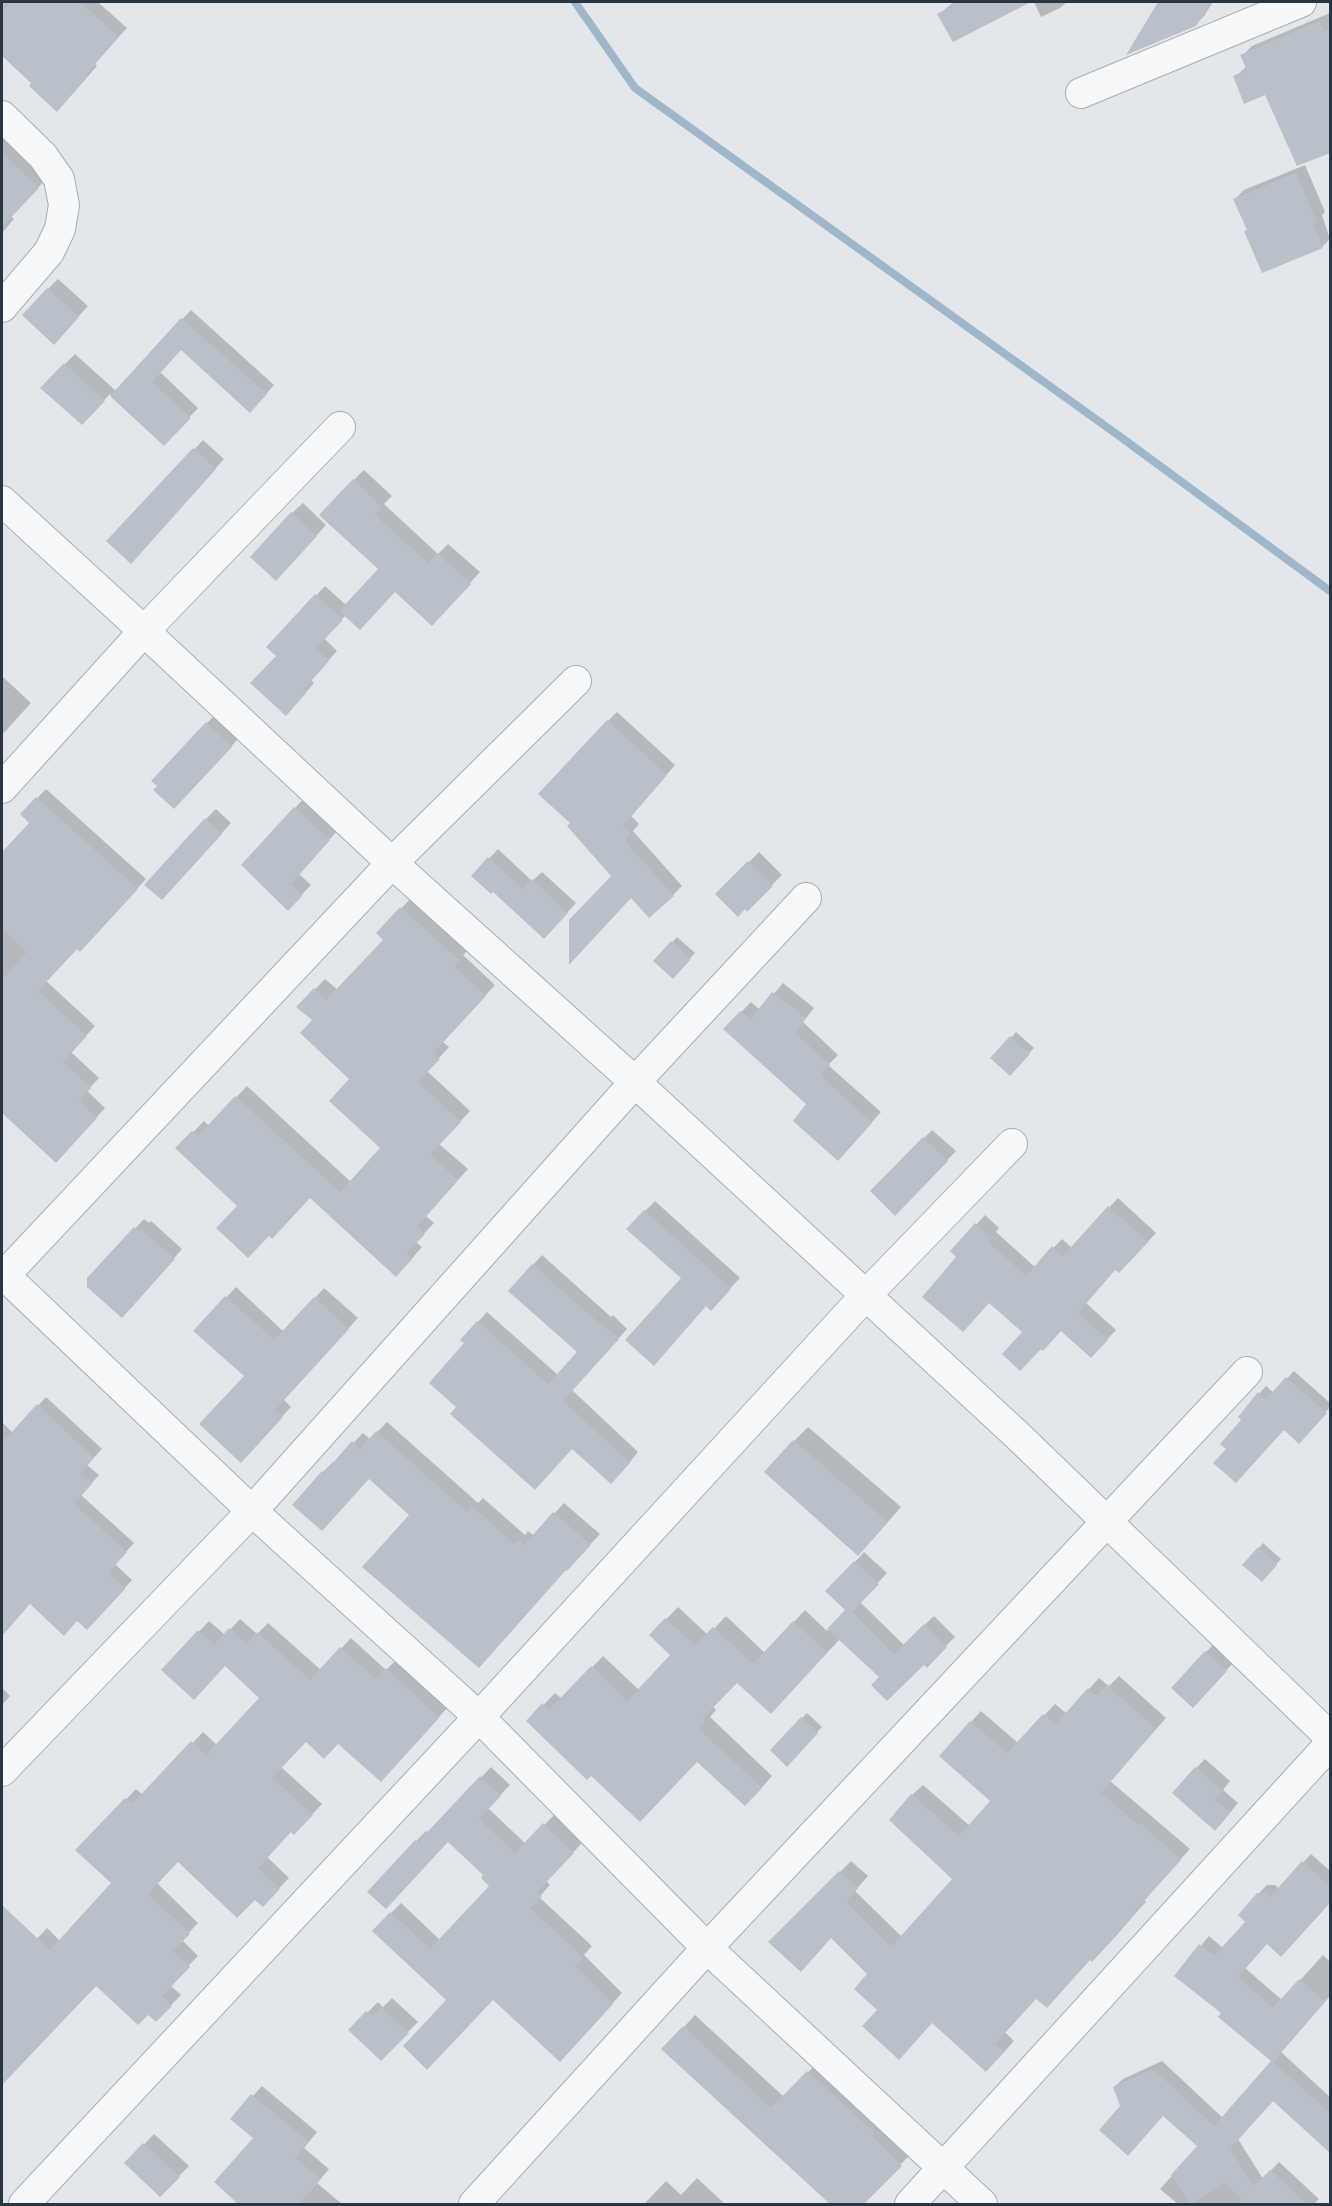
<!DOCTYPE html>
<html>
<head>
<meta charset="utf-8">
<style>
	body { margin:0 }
	#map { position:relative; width:1332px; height:2206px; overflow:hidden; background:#e3e7eb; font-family:Manrope,sans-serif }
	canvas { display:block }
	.frame { position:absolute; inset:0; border:3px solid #2a3544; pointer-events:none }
</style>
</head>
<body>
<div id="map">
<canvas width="1332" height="2206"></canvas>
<div class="frame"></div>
</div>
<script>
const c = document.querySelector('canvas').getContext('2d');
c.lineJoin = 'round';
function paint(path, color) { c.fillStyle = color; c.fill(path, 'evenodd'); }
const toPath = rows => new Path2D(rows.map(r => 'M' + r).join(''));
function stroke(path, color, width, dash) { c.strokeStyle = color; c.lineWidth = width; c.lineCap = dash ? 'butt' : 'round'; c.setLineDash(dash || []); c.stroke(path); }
const shadow = toPath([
	[2,2,98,2,127,28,94,63,97,66,65,102,33,83,2,54],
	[954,2,1027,2,953,40,939,14],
	[1034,2,1067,2,1060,8,1041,17],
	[1160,2,1213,2,1204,16,1195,25,1130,52],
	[1330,13,1330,151,1298,164,1266,93,1235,77,1247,66,1242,56,1252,46],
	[2,134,47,178,11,216,14,219,2,233],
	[1305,165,1325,212,1322,215,1330,239,1322,247,1248,229,1235,199,1244,190],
	[58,279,88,306,64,332,48,289],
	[191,310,274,385,259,402,181,348,160,372,198,408,164,444,110,394,92,413,65,364,75,354,116,391],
	[203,440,224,459,140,553,109,541],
	[364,470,392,496,384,504,438,554,448,544,480,572,442,614,395,591,346,615,324,638,337,651,311,680,314,683,295,705,278,656,268,647,325,586,346,605,380,569,354,480],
	[303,503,326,525,286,569,292,513],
	[2,676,31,703,2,735],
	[617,712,675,765,631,816,639,824,633,831,682,886,673,895,613,876,608,721],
	[215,715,239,738,182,799,207,723],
	[46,789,146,879,89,941,78,948,46,981,95,1026,71,1052,99,1078,87,1091,105,1108,65,1152,2,1102,2,855,31,823,22,814],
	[303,799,338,830,299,874,311,885,288,909,295,808],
	[216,809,231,823,172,888,206,819],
	[498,849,532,881,542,872,576,903,553,928,473,876],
	[759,852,782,875,747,910,718,894],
	[411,898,469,949,463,955,495,985,443,1042,449,1047,427,1071,470,1111,439,1144,468,1169,426,1216,434,1223,416,1242,422,1247,406,1265,310,1197,239,1206,178,1148,204,1121,209,1126,247,1086,351,1182,382,1148,351,1079,314,1020,299,1006,325,979,338,990,385,940,378,933],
	[677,937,695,953,673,977,655,961],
	[783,983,814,1008,803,1022,838,1055,828,1065,881,1112,847,1150,808,1104,725,1029,751,1002,760,1010],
	[1016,1032,1034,1048,1010,1073,993,1058],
	[932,1130,956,1151,895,1214,872,1191],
	[1118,1198,1156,1233,1128,1263,1116,1269,1086,1303,1116,1330,1100,1347,1061,1329,1024,1332,952,1251,985,1215,999,1228,996,1232,1035,1267,1062,1239,1072,1248],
	[655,1201,740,1278,721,1298,683,1278,645,1211],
	[144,1219,149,1223,151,1221,182,1249,131,1308,89,1278],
	[542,1255,611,1317,613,1315,627,1329,572,1390,638,1452,621,1473,572,1447,458,1407,466,1343,478,1322,487,1312,558,1375,580,1351,533,1265],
	[236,1287,284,1332,324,1288,358,1318,283,1399,291,1407,250,1451,246,1376,195,1331],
	[1294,1371,1330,1403,1330,1407,1306,1435,1284,1428,1228,1448,1259,1394,1266,1386,1274,1393],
	[46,1397,102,1449,87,1465,99,1475,81,1495,134,1543,115,1564,132,1580,95,1620,77,1620,30,1602,2,1635,2,1422,13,1433],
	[387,1422,478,1503,483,1498,525,1535,528,1531,534,1536,564,1503,600,1534,567,1569,411,1515,369,1477,332,1519,323,1472,333,1462,334,1463,363,1433,370,1439],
	[808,1427,901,1507,872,1540,794,1441],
	[1263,1543,1281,1559,1262,1580,1259,1548],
	[864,1552,887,1573,860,1602,904,1645,934,1616,955,1637,927,1665,924,1663,881,1677,840,1639,782,1701,737,1681,713,1707,716,1710,710,1717,772,1776,757,1793,698,1760,591,1774,528,1721,555,1693,562,1699,603,1656,639,1690,672,1655,651,1635,678,1607,708,1635,726,1616,765,1653,805,1610,827,1631,847,1610,855,1562],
	[240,1619,257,1634,268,1623,321,1670,351,1638,386,1670,397,1659,448,1707,391,1770,338,1742,306,1740,281,1767,322,1804,304,1823,291,1830,267,1857,289,1878,263,1905,256,1898,178,1860,157,1883,198,1923,182,1940,198,1956,170,1985,181,1995,156,2020,148,2013,97,1985,3,2082,2,1976,47,1928,60,1941,113,1883,78,1850,136,1789,143,1795,203,1732,217,1745,261,1698,225,1664,163,1670,209,1621,225,1635],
	[1214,1644,1234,1662,1201,1698,1206,1652],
	[1119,1676,1166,1718,1110,1781,1190,1849,1144,1900,1146,1902,1127,1922,1090,1959,1037,1997,1005,2032,1014,2041,997,2060,932,2022,879,2010,869,1974,832,1937,770,1942,851,1861,868,1876,855,1891,902,1937,955,1879,912,1795,923,1785,970,1826,992,1801,971,1722,981,1711,1018,1743,1055,1704,1067,1714,1099,1678,1109,1686],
	[2,1688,10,1696,2,1705],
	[807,1713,822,1727,787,1764,772,1750],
	[1205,1759,1230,1781,1223,1790,1238,1803,1224,1820,1196,1768],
	[491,1767,510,1785,488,1808,526,1844,554,1815,583,1842,546,1881,550,1885,539,1897,592,1946,584,1955,622,1993,570,2050,493,1998,449,2000,391,1913,401,1903,440,1940,491,1886,486,1875,448,1840,369,1891,426,1831,429,1833],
	[1311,1854,1330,1871,1330,1901,1290,1946,1267,1942,1245,1968,1282,2000,1323,1955,1330,1962,1330,1996,1281,2052,1330,2097,1330,2151,1274,2100,1238,2139,1263,2179,1279,2162,1319,2199,1314,2204,1178,2204,1160,2189,1199,2146,1163,2114,1122,2106,1114,2087,1123,2079,1162,2061,1223,2118,1274,2061,1223,2012,1176,1976,1209,1936,1223,1948,1247,1922,1258,1894,1267,1885,1275,1885,1279,1889],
	[392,1998,418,2022,381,2059,350,2030,378,2002,383,2007],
	[695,2015,784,2097,820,2060,912,2153,861,2204,684,2027],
	[262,2086,317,2132,304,2148,329,2169,317,2183,342,2204,241,2204,255,2138,232,2119],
	[154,2134,189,2166,160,2195,126,2163],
	[697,2178,725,2204,644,2204,666,2181,681,2195]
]);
const stream = toPath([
	[575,2,635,88,1122,438,1330,591]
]);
const building = toPath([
	[11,2,80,2,119,37,87,73,89,75,57,112,29,86,31,83,2,56,2,12],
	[960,2,1031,2,953,42,937,14],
	[1158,2,1211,2,1196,26,1126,55],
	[1320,21,1324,31,1330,29,1330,153,1297,166,1265,95,1244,104,1233,76,1247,70,1240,55],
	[2,153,39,188,2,227],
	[1296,173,1317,223,1313,224,1323,248,1262,273,1244,231,1247,230,1233,199],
	[47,288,79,317,54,345,22,315],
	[181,318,267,394,250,413,181,350,152,382,191,418,164,446,110,396],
	[64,363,105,401,82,425,40,388],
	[193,448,216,469,131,564,106,541],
	[353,479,382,507,375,515,428,563,437,553,471,584,432,626,395,592,360,630,339,611,378,569,319,515],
	[291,512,317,536,276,581,250,557],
	[315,594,343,620,316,648,329,661,303,690,306,693,286,716,250,683,276,656,266,647],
	[607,720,667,775,623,826,631,834,625,841,674,896,649,918,631,898,569,965,569,920,611,876,567,826,570,823,538,794],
	[206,722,232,747,174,809,153,790,157,786,151,781],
	[36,797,138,889,80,952,77,949,38,991,87,1036,63,1062,91,1088,79,1101,97,1118,56,1163,2,1113,2,980,27,952,2,927,2,852,29,823,20,814],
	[294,807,330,840,291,884,303,895,288,911,241,865],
	[205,818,222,834,162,900,144,885],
	[488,857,523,889,532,879,568,913,544,939,493,892,491,894,471,876],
	[748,861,773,886,747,912,745,909,738,917,715,894],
	[400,907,459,960,454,967,486,996,433,1053,440,1059,418,1082,461,1122,430,1155,458,1180,417,1227,425,1234,407,1253,413,1258,396,1277,310,1198,272,1239,269,1236,248,1258,216,1228,237,1206,175,1148,192,1131,198,1136,235,1096,340,1192,380,1148,329,1101,349,1079,300,1033,312,1020,296,1007,314,988,326,1000,383,940,376,933],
	[671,941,691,959,673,979,653,961],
	[772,992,806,1018,795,1033,830,1065,820,1075,872,1123,838,1161,793,1121,806,1104,723,1029,740,1011,750,1020],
	[1010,1036,1030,1054,1010,1076,990,1058],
	[923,1137,948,1161,895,1216,870,1191],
	[1108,1206,1148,1242,1119,1273,1115,1270,1078,1313,1108,1340,1091,1358,1061,1331,1043,1351,1041,1349,1020,1371,1002,1354,1022,1332,989,1303,963,1332,922,1297,956,1257,950,1251,975,1223,992,1238,988,1242,1026,1276,1052,1246,1063,1256],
	[644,1210,731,1289,711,1311,706,1306,654,1366,625,1340,681,1278,626,1229],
	[134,1227,139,1231,141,1229,175,1259,122,1318,87,1287,87,1278],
	[532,1264,601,1325,602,1324,619,1339,563,1401,630,1463,611,1484,572,1449,535,1490,450,1414,456,1407,429,1383,464,1343,460,1340,477,1321,548,1384,577,1352,508,1291],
	[225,1296,274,1340,314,1297,349,1329,275,1410,283,1417,241,1463,199,1424,244,1376,193,1331],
	[1286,1377,1327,1413,1299,1444,1284,1430,1236,1483,1213,1463,1226,1449,1220,1444,1241,1420,1238,1417,1258,1392,1266,1399],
	[37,1404,94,1458,80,1474,92,1484,74,1504,127,1552,108,1573,125,1589,87,1630,77,1621,64,1636,30,1604,2,1636,2,1443],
	[376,1431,467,1512,472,1506,514,1544,518,1540,524,1545,553,1512,591,1545,567,1571,566,1570,479,1668,362,1567,409,1515,369,1479,322,1531,292,1505,322,1471,324,1473,352,1441,360,1449],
	[793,1440,888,1522,858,1556,764,1472],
	[1258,1547,1277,1565,1262,1582,1242,1565],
	[854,1561,879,1584,852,1612,894,1654,924,1624,947,1647,927,1668,924,1665,887,1701,871,1685,879,1677,827,1629,845,1610,825,1591],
	[665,1618,695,1645,713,1627,753,1664,793,1621,827,1653,771,1714,737,1683,702,1719,706,1722,699,1729,762,1788,745,1806,697,1762,640,1822,591,1776,587,1780,526,1721,542,1703,549,1710,591,1666,627,1701,670,1655,649,1635],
	[229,1628,247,1644,257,1632,310,1680,340,1647,376,1679,386,1668,439,1718,381,1782,338,1744,324,1759,306,1742,272,1778,313,1815,294,1835,291,1832,258,1868,280,1889,263,1907,255,1900,237,1918,178,1862,148,1894,190,1934,173,1951,190,1967,162,1996,172,2006,156,2022,148,2015,138,2025,96,1986,2,2085,2,1905,50,1950,111,1883,75,1850,125,1798,132,1804,191,1741,206,1755,259,1698,225,1666,194,1700,161,1670,198,1630,214,1645],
	[1205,1651,1227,1671,1193,1708,1171,1688],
	[1107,1685,1156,1729,1101,1793,1137,1824,1139,1822,1181,1860,1134,1912,1136,1913,1117,1935,1092,1962,1090,1960,1047,2008,1036,1999,995,2044,1004,2052,986,2072,932,2023,899,2060,862,2026,877,2010,854,1989,867,1974,831,1938,801,1972,768,1942,839,1871,858,1888,846,1902,891,1947,952,1879,889,1820,911,1794,959,1836,990,1801,939,1756,970,1721,1007,1753,1043,1714,1056,1724,1088,1688,1097,1696],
	[801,1717,818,1733,787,1767,770,1750],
	[1195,1767,1222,1791,1215,1800,1230,1813,1215,1831,1172,1793],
	[480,1776,501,1796,479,1819,515,1853,543,1823,574,1853,537,1892,542,1896,530,1908,583,1957,575,1966,613,2004,560,2062,493,2000,427,2070,403,2046,446,2000,372,1931,390,1912,430,1949,489,1886,481,1878,483,1875,448,1842,386,1909,367,1892,415,1840,418,1842],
	[1302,1861,1330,1887,1330,1903,1281,1957,1267,1944,1238,1977,1273,2008,1299,1979,1325,2002,1273,2062,1330,2113,1330,2153,1273,2101,1230,2149,1254,2186,1270,2170,1308,2205,1237,2205,1242,2200,1224,2183,1190,2204,1171,2175,1197,2146,1163,2116,1128,2156,1099,2130,1120,2106,1113,2087,1153,2069,1214,2126,1271,2061,1218,2017,1221,2013,1174,1976,1199,1944,1214,1956,1245,1922,1238,1915,1257,1893,1266,1893,1270,1897],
	[381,2007,409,2033,381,2061,348,2030,366,2011,372,2016],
	[683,2026,771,2108,807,2071,875,2133,872,2136,902,2166,863,2205,831,2205,661,2049],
	[251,2094,309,2142,295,2158,321,2179,299,2205,239,2205,214,2182,253,2138,230,2119],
	[143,2143,180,2177,160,2197,124,2163]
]);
const minor = toPath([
	[1081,93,1301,2],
	[2,116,43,156,59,179,64,205,60,229,49,252,2,307],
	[2,501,144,631,392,863,635,1082,1017,1435,1330,1737],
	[2,788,144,631,340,427],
	[2,1273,252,1511,479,1717,707,1948,982,2204],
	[2,1278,392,863,576,681],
	[2,1771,252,1511,635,1082,806,898],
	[24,2204,479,1717,865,1296,1012,1144],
	[474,2204,707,1948,1247,1372],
	[910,2204,1330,1744]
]);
paint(shadow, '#0003');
stroke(stream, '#9eb7cb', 8);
paint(building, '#bac0c9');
stroke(minor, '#a8aeb6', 32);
stroke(minor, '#f6f7f9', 30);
</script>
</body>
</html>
